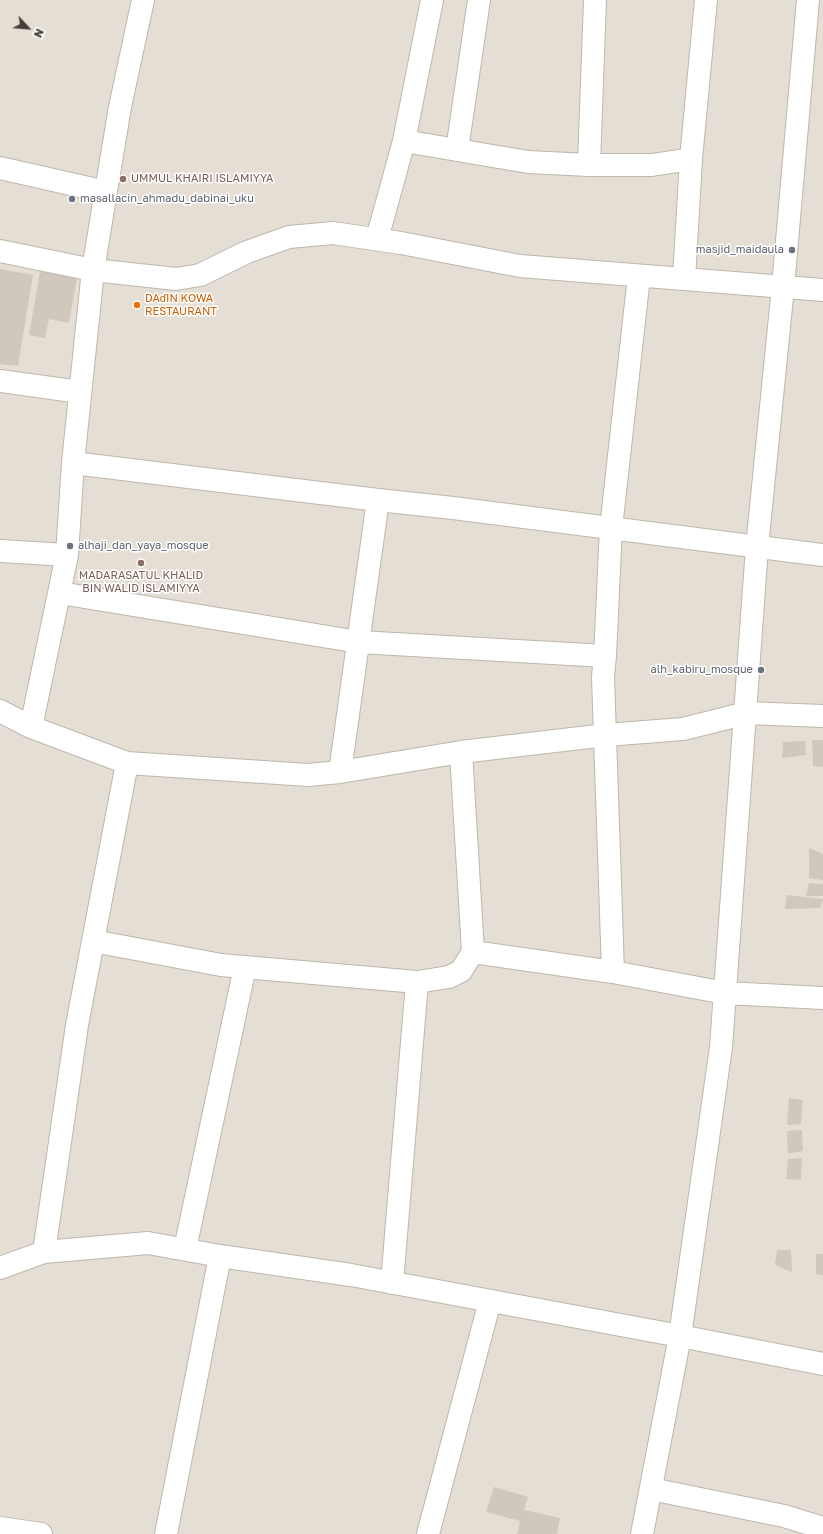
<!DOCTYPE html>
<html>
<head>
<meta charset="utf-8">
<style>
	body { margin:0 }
	#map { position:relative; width:823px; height:1534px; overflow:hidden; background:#f0ede5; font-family:"Golos Text",sans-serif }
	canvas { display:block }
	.north { position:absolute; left:8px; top:8px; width:40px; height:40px; -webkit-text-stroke:3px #fff; paint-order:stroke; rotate:116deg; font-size:11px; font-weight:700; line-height:16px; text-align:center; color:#423d35 }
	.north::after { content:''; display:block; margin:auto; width:14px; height:18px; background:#423d35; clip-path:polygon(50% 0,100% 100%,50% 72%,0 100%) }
</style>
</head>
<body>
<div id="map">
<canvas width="823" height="1534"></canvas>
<div class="north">N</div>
</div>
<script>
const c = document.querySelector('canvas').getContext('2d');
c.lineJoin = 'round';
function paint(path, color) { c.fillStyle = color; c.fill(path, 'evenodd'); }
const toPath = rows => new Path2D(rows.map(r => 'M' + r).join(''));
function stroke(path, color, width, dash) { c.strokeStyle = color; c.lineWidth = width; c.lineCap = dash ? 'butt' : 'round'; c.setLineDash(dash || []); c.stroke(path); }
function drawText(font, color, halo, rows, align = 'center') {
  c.font = font + ' "Golos Text",sans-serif'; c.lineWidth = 3; c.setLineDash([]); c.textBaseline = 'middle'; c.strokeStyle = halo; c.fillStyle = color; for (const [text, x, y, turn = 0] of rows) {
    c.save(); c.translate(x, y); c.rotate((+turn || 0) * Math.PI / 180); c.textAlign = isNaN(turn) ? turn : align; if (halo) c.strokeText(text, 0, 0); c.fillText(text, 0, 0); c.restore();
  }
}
const residential = toPath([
	[0,0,823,0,823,1534,0,1534]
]);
const building = toPath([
	[0,269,33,275,18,366,0,364],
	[40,271,77,278,69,323,49,319,45,338,29,335],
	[812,740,823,740,823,767,813,766],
	[805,741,806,755,782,758,783,742],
	[809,848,823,854,823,880,809,878],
	[809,883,823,884,823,896,806,896],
	[787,895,823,899,823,900,820,908,785,909],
	[789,1098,803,1100,801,1124,787,1125],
	[802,1130,803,1151,788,1154,787,1131],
	[802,1158,801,1180,786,1179,788,1159],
	[777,1250,791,1250,792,1272,775,1265],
	[816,1254,823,1254,823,1275,816,1274],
	[494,1487,528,1497,524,1510,560,1518,557,1534,517,1534,520,1521,486,1512]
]);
const minor = toPath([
	[404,141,528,162,589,165,652,165,691,159],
	[457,150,479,0],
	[589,165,595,0],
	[0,168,106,192],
	[377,239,404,141,432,0],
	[0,251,93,270,176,279,200,275,247,252,289,237,333,233,401,243,520,266,823,290],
	[684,279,691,159,706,0],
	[0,381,80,392],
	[73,463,93,270,120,107,143,0],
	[0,551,67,555],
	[60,593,359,642,605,656,603,677,613,972],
	[605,656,611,528,639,276],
	[0,711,31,727,67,555,73,463,378,500,453,508,823,555],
	[31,727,127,763,308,775,340,772,461,752,606,735,683,729,747,713,823,716],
	[340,772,378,500],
	[93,941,221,965,417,982,449,977,461,971,473,952,461,752],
	[473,952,613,972,725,993,823,998],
	[185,1249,245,967],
	[44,1252,77,1025,127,763],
	[0,1268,44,1252,148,1243,220,1256,351,1275,680,1336,823,1364],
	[392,1283,417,982],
	[651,1489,784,1516,823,1528],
	[0,1528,41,1534],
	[166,1534,220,1256],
	[428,1534,490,1301],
	[642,1534,680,1336,721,1047,757,547,783,287,808,0]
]);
const markers = [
	[123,179,4,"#8d6e63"],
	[72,199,4,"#6b7280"],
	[792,250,4,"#6b7280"],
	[137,305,4,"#e8710a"],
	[70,546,4,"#6b7280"],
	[141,563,4,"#8d6e63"],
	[761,670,4,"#6b7280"]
];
const educationNames = [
	["UMMUL KHAIRI ISLAMIYYA",131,179],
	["MADARASATUL KHALID",141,576,"center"],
	["BIN WALID ISLAMIYYA",141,589,"center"]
];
const worshipNames = [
	["masallacin_ahmadu_dabinai_uku",80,199],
	["masjid_maidaula",784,250,"right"],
	["alhaji_dan_yaya_mosque",78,546],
	["alh_kabiru_mosque",753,670,"right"]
];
const foodNames = [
	["DAɗIN KOWA",145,299],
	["RESTAURANT",145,312]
];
paint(residential, '#e4ded4');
paint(building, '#d0c8bc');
stroke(minor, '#bdb7ac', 24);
stroke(minor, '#fff', 22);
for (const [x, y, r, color] of markers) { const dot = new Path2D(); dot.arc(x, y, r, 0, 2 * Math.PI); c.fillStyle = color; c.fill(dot); stroke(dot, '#fff', 1.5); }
drawText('11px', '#785e54', '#fff', educationNames, 'left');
drawText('11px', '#5b616d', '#fff', worshipNames, 'left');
drawText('11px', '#c56008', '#fff', foodNames, 'left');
</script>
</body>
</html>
